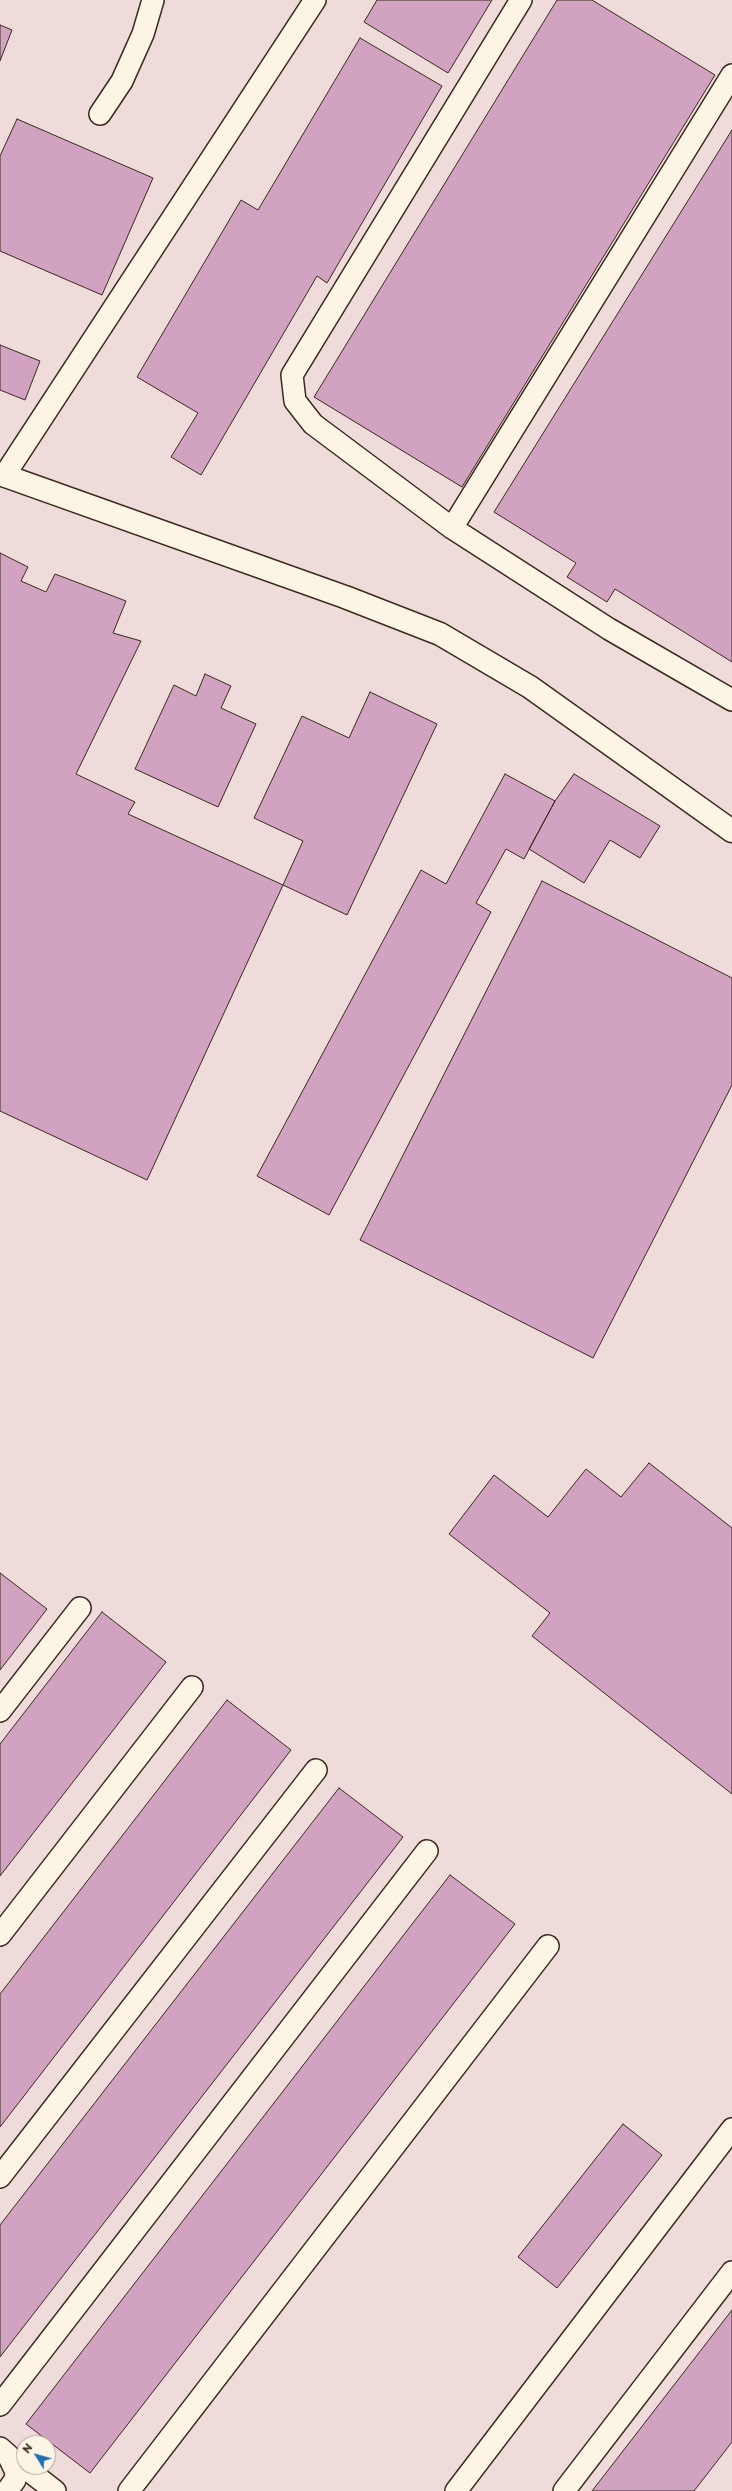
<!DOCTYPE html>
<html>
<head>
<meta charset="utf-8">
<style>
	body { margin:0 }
	#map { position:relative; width:732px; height:2491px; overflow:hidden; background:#fcf5e5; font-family:"Playpen Sans",sans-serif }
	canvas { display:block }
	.north { position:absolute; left:16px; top:2435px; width:40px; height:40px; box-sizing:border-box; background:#fcf5e5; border:1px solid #afa495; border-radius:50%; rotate:307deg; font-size:11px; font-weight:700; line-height:16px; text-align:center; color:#3b2a1e }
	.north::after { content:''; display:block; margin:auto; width:14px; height:18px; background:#1f6fb2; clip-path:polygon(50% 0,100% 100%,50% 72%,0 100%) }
</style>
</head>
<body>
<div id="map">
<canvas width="732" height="2491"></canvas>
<div class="north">N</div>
</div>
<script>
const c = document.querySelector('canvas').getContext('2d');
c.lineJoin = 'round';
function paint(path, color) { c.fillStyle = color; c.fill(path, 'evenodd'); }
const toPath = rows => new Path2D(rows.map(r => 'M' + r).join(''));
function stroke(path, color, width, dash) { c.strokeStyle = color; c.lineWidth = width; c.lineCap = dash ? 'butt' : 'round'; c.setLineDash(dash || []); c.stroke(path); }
const built = toPath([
	[0,0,732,0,732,2491,0,2491],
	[24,2443,48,2443,48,2467,24,2467]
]);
const building = toPath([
	[377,0,492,0,448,73,364,22,377,0],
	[557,0,592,0,715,75,462,487,314,397,557,0],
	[0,25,12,30,0,61,0,25],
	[360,38,442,86,327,283,317,276,201,475,171,457,198,413,137,377,241,200,258,210,360,38],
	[17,119,153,178,102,295,0,251,0,156,17,119],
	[732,130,732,662,615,589,607,602,567,577,576,563,494,512,732,130],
	[0,345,40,361,25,400,0,390,0,345],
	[0,553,28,567,21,581,46,592,55,574,126,601,113,633,141,641,76,774,135,802,128,814,283,885,147,1180,0,1111,0,553],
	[205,674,231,686,221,708,256,724,218,807,135,769,174,685,196,696,205,674],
	[370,692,437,724,347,915,283,885,303,841,254,818,302,716,349,738,370,692],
	[505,774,555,801,524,859,506,849,476,903,491,912,329,1215,257,1176,421,870,446,884,505,774],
	[574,774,660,826,640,858,610,840,584,883,529,849,555,801,574,774],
	[542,881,732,978,732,1085,593,1358,360,1240,542,881],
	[649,1463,732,1528,732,1794,532,1636,550,1613,449,1534,494,1475,548,1517,586,1469,621,1497,649,1463],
	[0,1573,47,1609,0,1670,0,1573],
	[102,1612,166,1662,0,1876,0,1744,102,1612],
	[227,1700,291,1750,0,2127,0,1994,227,1700],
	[339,1788,403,1837,0,2357,0,2225,339,1788],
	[450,1875,515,1924,90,2473,26,2424,450,1875],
	[623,2124,662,2155,557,2288,518,2257,623,2124],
	[732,2310,732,2442,694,2491,592,2491,732,2310]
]);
const service = toPath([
	[521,0,292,375,295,401,313,424,452,528,609,629,732,700],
	[100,114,122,81,143,34,153,0],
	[4,476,315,0],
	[452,528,732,75],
	[0,1711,80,1608],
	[0,1935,192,1687],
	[0,2177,316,1770],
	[0,2405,427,1851],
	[0,2448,8,2455,16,2472,15,2480,7,2491],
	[24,2467,55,2491],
	[129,2491,548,1946],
	[456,2491,732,2129],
	[564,2491,732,2272]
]);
const minor = toPath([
	[0,474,345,597,440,634,530,687,732,831]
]);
paint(built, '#efdcda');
paint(building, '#d2a2c1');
stroke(building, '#3b2a1e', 1);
stroke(service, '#3b2a1e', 24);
stroke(minor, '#3b2a1e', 25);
stroke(service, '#fcf5e5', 21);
stroke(minor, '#fcf5e5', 22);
</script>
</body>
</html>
